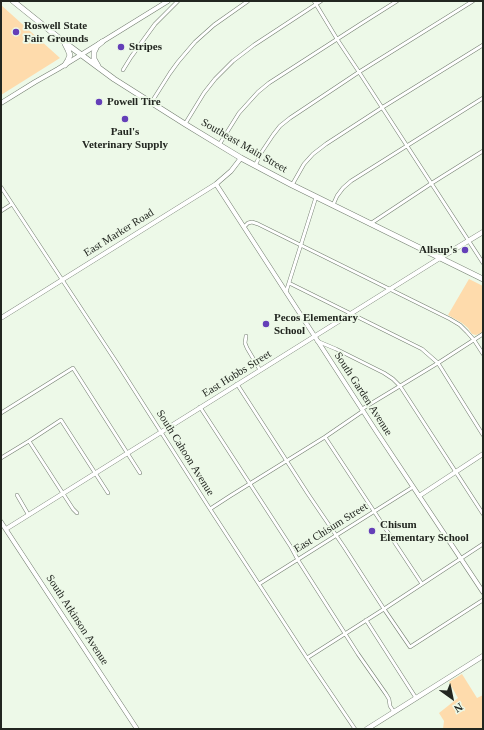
<!DOCTYPE html>
<html>
<head>
<meta charset="utf-8">
<style>
	body { margin:0 }
	#map { position:relative; width:484px; height:730px; overflow:hidden; background:#edf9e8; font-family:"Times New Roman",serif }
	canvas { display:block }
	.frame { position:absolute; inset:0; border:2px solid #222620; pointer-events:none }
	.north { position:absolute; left:432px; top:678px; width:40px; height:40px; -webkit-text-stroke:3px #edf9e8; paint-order:stroke; rotate:147deg; font-size:11px; font-weight:700; line-height:16px; text-align:center; color:#222620 }
	.north::after { content:''; display:block; margin:auto; width:14px; height:18px; background:#222620; clip-path:polygon(50% 0,100% 100%,50% 72%,0 100%) }
</style>
</head>
<body>
<div id="map">
<canvas width="484" height="730"></canvas>
<div class="frame"></div>
<div class="north">N</div>
</div>
<script>
const c = document.querySelector('canvas').getContext('2d');
c.lineJoin = 'round';
function paint(path, color) { c.fillStyle = color; c.fill(path, 'evenodd'); }
const toPath = rows => new Path2D(rows.map(r => 'M' + r).join(''));
function stroke(path, color, width, dash) { c.strokeStyle = color; c.lineWidth = width; c.lineCap = dash ? 'butt' : 'round'; c.setLineDash(dash || []); c.stroke(path); }
function drawText(font, color, halo, rows, align = 'center') {
  c.font = font + ' "Times New Roman",serif'; c.lineWidth = 3.5; c.setLineDash([]); c.textBaseline = 'middle'; c.strokeStyle = halo; c.fillStyle = color; for (const [text, x, y, turn = 0] of rows) {
    c.save(); c.translate(x, y); c.rotate((+turn || 0) * Math.PI / 180); c.textAlign = isNaN(turn) ? turn : align; if (halo) c.strokeText(text, 0, 0); c.fillText(text, 0, 0); c.restore();
  }
}
const green = toPath([
	[1,5,60,58,1,95],
	[469,279,483,286,483,332,476,335,472,334,468,328,462,323,448,315],
	[462,674,477,698,483,695,483,729,443,729,444,721,439,713,458,698,449,682]
]);
const minor = toPath([
	[314,1,337,39,359,72,483,263],
	[123,70,131,57,155,24,178,1],
	[151,103,170,73,178,62,195,42,214,25,248,1],
	[185,124,204,93,215,79,233,61,254,45,321,1],
	[219,145,239,113,258,92,269,83,359,25,397,1],
	[255,166,261,153,273,135,280,126,290,118,359,72,473,1],
	[292,185,304,164,313,154,326,144,383,107,483,45],
	[1,187,117,363,210,509,307,658,355,729],
	[333,205,337,196,343,188,351,181,483,98],
	[1,211,12,204],
	[370,224,432,183,483,151],
	[244,227,248,223,252,222,258,224,450,319,460,325,467,332,474,340,483,354],
	[289,283,422,349,438,363,483,435],
	[286,292,316,197],
	[246,336,245,343,247,348,260,370],
	[317,341,336,349,384,373,393,379,400,386,483,514],
	[237,384,308,494,344,547,384,609,410,647,483,600],
	[200,407,291,547,298,560,358,654,386,694,389,699,390,706,394,712],
	[362,409,438,363,483,334],
	[1,413,73,368,140,473],
	[325,437,422,584],
	[29,441,73,509,77,513],
	[1,458,29,441,61,420,108,493],
	[17,495,28,514],
	[210,509,230,496,325,437,363,411],
	[259,584,413,487],
	[366,620,416,698],
	[307,658,384,609,483,544]
]);
const tertiary = toPath([
	[1,103,35,82,58,69,168,1],
	[216,184,376,431,483,592],
	[1,318,216,184,231,171,241,158],
	[419,496,483,454],
	[1,522,137,729],
	[6,529,440,258]
]);
const secondary = toPath([
	[440,258,483,232],
	[367,729,483,656]
]);
const primary = toPath([
	[13,1,64,42,114,79,185,124,241,158,292,185,483,279],
	[65,65,68,60,70,55,68,50,65,44],
	[98,66,94,59,94,52,97,46,102,42]
]);
const markers = [
	[16,32,4,"#643fb8"],
	[121,47,4,"#643fb8"],
	[99,102,4,"#643fb8"],
	[125,119,4,"#643fb8"],
	[465,250,4,"#643fb8"],
	[266,324,4,"#643fb8"],
	[372,531,4,"#643fb8"]
];
const poiNames = [
	["Roswell State",24,26],
	["Fair Grounds",24,39],
	["Stripes",129,47],
	["Powell Tire",107,102],
	["Paul's",125,132,"center"],
	["Veterinary Supply",125,145,"center"],
	["Allsup's",457,250,"right"],
	["Pecos Elementary",274,318],
	["School",274,331],
	["Chisum",380,525],
	["Elementary School",380,538]
];
const streetNames = [
	["Southeast Main Street",244,146,30],
	["East Marker Road",119,233,-32],
	["East Hobbs Street",237,374,-32],
	["South Garden Avenue",363,394,57],
	["South Cahoon Avenue",185,453,58],
	["East Chisum Street",331,528,-32],
	["South Atkinson Avenue",77,620,57]
];
paint(green, '#fedbac');
stroke(minor, '#727d6f', 4);
stroke(tertiary, '#727d6f', 5);
stroke(secondary, '#727d6f', 5.5);
stroke(primary, '#727d6f', 6);
stroke(minor, '#fff', 3);
stroke(tertiary, '#fff', 4);
stroke(secondary, '#fff', 4.5);
stroke(primary, '#fff', 5);
for (const [x, y, r, color] of markers) { const dot = new Path2D(); dot.arc(x, y, r, 0, 2 * Math.PI); c.fillStyle = color; c.fill(dot); stroke(dot, '#edf9e8', 1.5); }
drawText('bold 11px', '#222620', '#edf9e8', poiNames, 'left');
drawText('11px', '#222620', '#edf9e8', streetNames);
</script>
</body>
</html>
